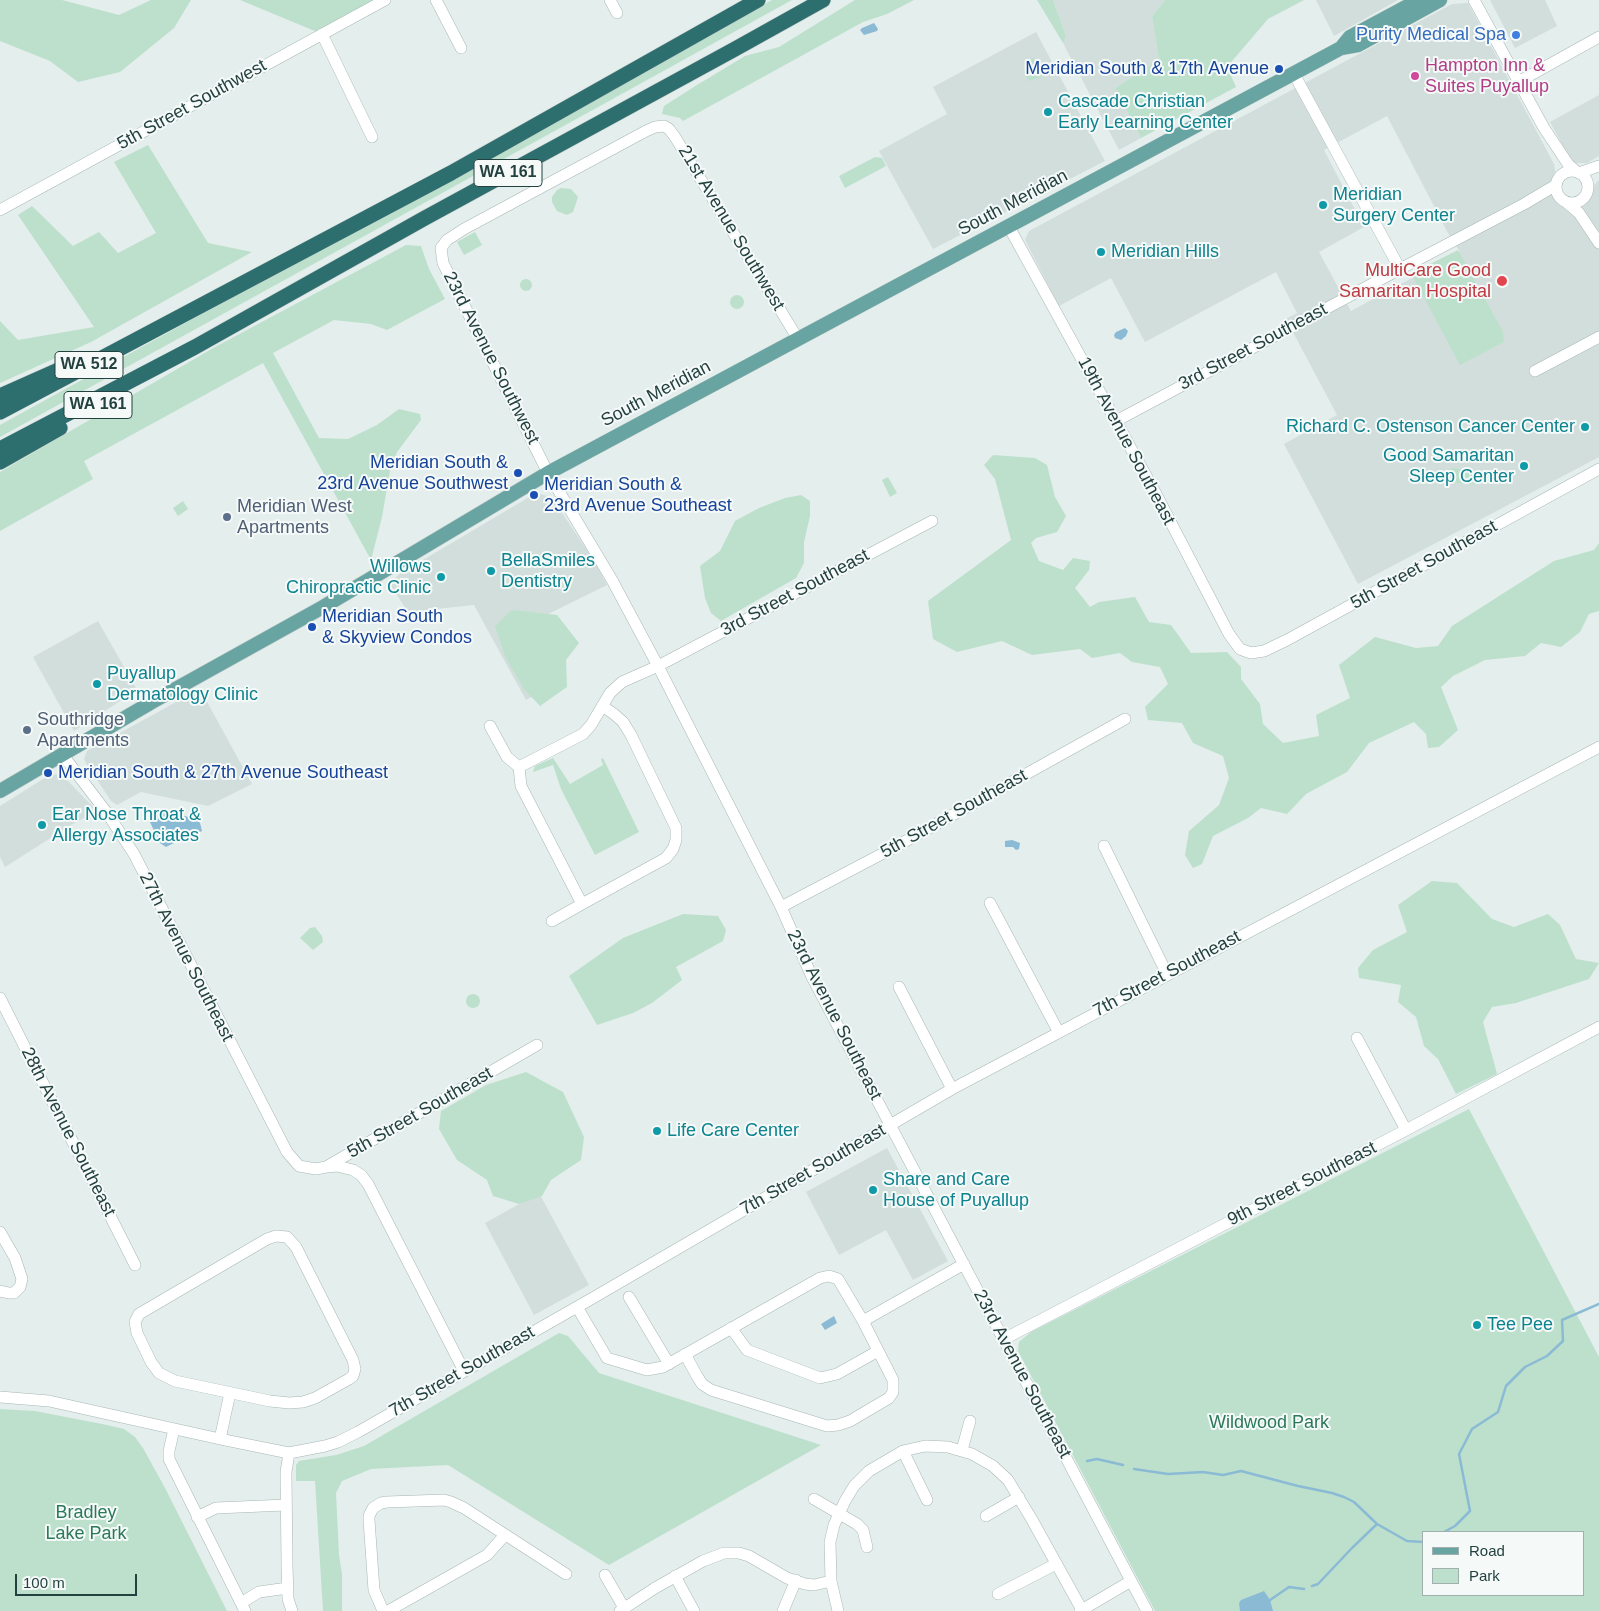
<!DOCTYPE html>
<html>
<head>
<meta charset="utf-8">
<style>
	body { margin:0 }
	#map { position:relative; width:1599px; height:1611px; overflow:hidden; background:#e4eeec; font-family:Helvetica,sans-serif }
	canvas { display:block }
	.legend { position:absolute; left:1422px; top:1531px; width:162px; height:65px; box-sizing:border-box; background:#f5faf9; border:1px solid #a1b0af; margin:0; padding:6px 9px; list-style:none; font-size:15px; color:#23413f }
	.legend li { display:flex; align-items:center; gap:10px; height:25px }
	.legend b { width:25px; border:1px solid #a1b0af }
	.scale { position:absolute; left:15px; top:1574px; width:122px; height:22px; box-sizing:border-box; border:2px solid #23413f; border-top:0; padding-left:6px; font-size:15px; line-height:18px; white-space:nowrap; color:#23413f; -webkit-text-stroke:4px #f5faf9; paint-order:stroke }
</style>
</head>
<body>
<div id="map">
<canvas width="1599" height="1611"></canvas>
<ul class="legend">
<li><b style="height:6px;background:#68a5a2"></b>Road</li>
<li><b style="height:14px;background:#bde0cd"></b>Park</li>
</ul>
<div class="scale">100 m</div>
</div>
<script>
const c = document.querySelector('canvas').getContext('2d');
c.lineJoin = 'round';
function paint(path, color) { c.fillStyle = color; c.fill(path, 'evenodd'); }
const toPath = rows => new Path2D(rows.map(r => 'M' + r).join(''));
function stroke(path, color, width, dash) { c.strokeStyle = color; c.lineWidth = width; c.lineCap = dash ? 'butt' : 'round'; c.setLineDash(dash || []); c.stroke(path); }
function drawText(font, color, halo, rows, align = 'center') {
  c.font = font + ' Helvetica,sans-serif'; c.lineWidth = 4; c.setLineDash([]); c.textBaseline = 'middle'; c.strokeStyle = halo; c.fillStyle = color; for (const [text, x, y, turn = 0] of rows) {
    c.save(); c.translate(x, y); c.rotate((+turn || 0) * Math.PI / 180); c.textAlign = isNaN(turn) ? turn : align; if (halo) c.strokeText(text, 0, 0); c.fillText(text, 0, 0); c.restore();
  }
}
const built = toPath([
	[1053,0,1165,0,1152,16,1159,60,1115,88,1141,138,1119,150,1063,43,1066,36],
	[1316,0,1398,0,1334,36],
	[1490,0,1545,0,1557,26,1515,48],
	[1468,3,1554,164,1561,204,1573,212,1589,196,1592,187,1599,180,1599,457,1358,584,1284,444,1337,415,1286,319,1297,313,1276,272,1145,342,1111,278,1059,306,1025,240,1029,231,1452,4],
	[1387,116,1448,233,1460,252,1351,311,1319,252,1364,227,1324,150],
	[1036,32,1105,161,933,249,879,151,947,114,933,87],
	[1599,95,1599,156,1587,163,1575,163,1568,155,1550,122],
	[540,494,550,497,556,504,593,559,607,585,538,619,565,679,526,700,474,605,408,612,389,583,401,573,531,496],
	[98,621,137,690,74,731,33,657],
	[200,689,252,784,208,806,141,792,117,805,111,801,86,763,84,759,87,751],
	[54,774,61,776,68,781,97,811,71,825,5,867,0,857,0,806,48,776],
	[887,1148,948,1261,913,1280,886,1230,839,1255,806,1192],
	[539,1193,589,1285,534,1315,485,1223]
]);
const green = toPath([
	[0,0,62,0,119,15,151,0,191,0,174,28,120,72,78,82,50,61,0,41],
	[240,0,385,0,322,34],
	[772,0,792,0,0,437,0,425],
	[855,0,914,0,887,14,863,22,683,121,680,118,662,114,664,106,697,85,745,56,779,47],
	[1037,0,1053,0,1066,36,1063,43],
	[1165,0,1304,0,1268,19,1227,67,1236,87,1141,138,1115,88,1159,60,1152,16],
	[1033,58,1042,72,1041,77,1029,81,1024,73,1028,61],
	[148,145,208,243,252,252,91,342,0,383,0,321,18,340,94,327,18,215,32,206,73,246,99,232,118,253,156,233,114,162],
	[875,157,882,158,886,166,845,188,839,176],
	[561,188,571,189,578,197,573,212,567,215,557,211,552,202,552,197,557,190],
	[475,232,482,245,464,255,457,242],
	[406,245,421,246,429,269,445,299,387,330,371,324,334,320,273,353,319,438,348,439,377,425,399,409,420,414,421,420,397,452,390,471,382,517,371,560,263,363,84,461,93,479,0,531,0,472,215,347],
	[1458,250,1503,332,1504,342,1460,365,1413,277,1428,265],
	'520 285a6 6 0 1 1 12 0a6 6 0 1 1-12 0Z',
	'730 302a7 7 0 1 1 14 0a7 7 0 1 1-14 0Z',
	[993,455,1035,458,1047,465,1055,497,1066,516,1057,532,1036,538,1031,543,1039,561,1063,570,1073,558,1090,561,1089,570,1075,588,1090,607,1099,602,1135,597,1149,622,1171,625,1191,653,1227,652,1241,667,1241,679,1260,704,1263,724,1283,743,1319,736,1316,715,1350,698,1339,665,1375,637,1416,648,1438,646,1452,626,1554,561,1594,550,1599,543,1599,611,1589,614,1580,632,1561,647,1541,643,1525,656,1485,660,1453,676,1441,687,1458,730,1439,747,1428,748,1426,734,1414,722,1369,743,1347,772,1306,794,1287,814,1261,808,1248,818,1213,836,1202,864,1193,868,1185,855,1189,831,1219,805,1229,778,1223,756,1193,743,1182,723,1148,720,1145,707,1168,684,1160,667,1132,662,1120,653,1092,658,1080,649,1032,655,1002,641,957,652,933,639,928,601,1011,540,995,479,984,465],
	[1454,468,1474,472,1487,470,1490,474,1490,478,1477,484,1457,483,1451,479,1447,473,1450,469],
	[888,477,897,493,890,497,882,480],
	[801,495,810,501,810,516,804,542,804,563,796,578,721,621,711,613,705,598,700,566,720,551,735,521,759,508,785,498],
	[183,501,188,509,178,516,173,508],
	[512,610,557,615,579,643,566,660,567,687,540,706,524,689,505,656,495,626],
	[553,758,570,784,603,765,601,759,603,758,639,832,595,855,561,789,553,765,533,772,535,766],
	[1432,881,1457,883,1492,919,1514,927,1548,914,1560,925,1576,959,1599,963,1589,979,1516,1003,1492,1007,1483,1022,1497,1074,1456,1094,1438,1059,1424,1046,1416,1017,1398,1002,1401,985,1359,978,1358,968,1373,950,1407,932,1398,905],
	[683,914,718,916,726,930,723,941,676,967,682,980,652,1003,633,1013,597,1025,569,976,623,938],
	[315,927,322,936,323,942,313,950,300,938,310,928],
	'466 1001a7 7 0 1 1 14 0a7 7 0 1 1-14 0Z',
	[526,1072,563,1092,584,1137,581,1160,551,1180,542,1196,519,1204,493,1196,487,1180,457,1160,439,1129,441,1111,486,1085],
	[1469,1109,1599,1357,1599,1611,1155,1611,1018,1351,1019,1342,1031,1332],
	[1423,1532,1583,1532,1583,1595,1423,1595],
	[559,1333,568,1336,599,1373,821,1445,609,1565,448,1465,371,1469,342,1481,336,1493,339,1555,342,1574,342,1611,323,1611,315,1481,296,1481,296,1465,299,1461,336,1455,364,1446],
	[0,1409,35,1411,107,1425,124,1429,135,1437,143,1448,165,1488,227,1611,0,1611]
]);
const water = toPath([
	[874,23,878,29,877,31,864,35,860,30,862,28],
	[1125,328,1128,331,1126,336,1121,340,1115,338,1114,335,1116,332],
	[159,809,196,819,200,823,202,831,191,836,183,830,178,833,178,841,166,847,160,843,149,820,151,813],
	[1012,840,1020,843,1019,849,1016,850,1013,847,1005,847,1005,841],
	[834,1316,837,1323,825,1330,821,1324],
	[1264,1591,1270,1600,1273,1611,1240,1611,1239,1603,1241,1600]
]);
const stream = toPath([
	[1087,1461,1097,1459,1123,1465],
	[1134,1469,1168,1474,1203,1472,1223,1475,1241,1471,1298,1486,1332,1493,1344,1497,1354,1502,1377,1524],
	[1444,1532,1455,1526,1470,1511,1459,1454,1472,1429,1498,1412,1506,1386,1525,1367,1547,1356,1563,1341,1562,1320,1599,1304],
	[1312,1586,1318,1584,1352,1548,1377,1524,1407,1541,1423,1542],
	[1270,1600,1289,1587,1304,1589]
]);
const minor = toPath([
	[436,0,461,48],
	[610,0,617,13],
	[1474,0,1544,128,1568,164,1577,172],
	[322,34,372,137],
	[1294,74,1400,269],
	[1518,82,1599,37],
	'1556 187a16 16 0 1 1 32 0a16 16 0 1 1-32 0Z',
	[1579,173,1599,166],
	[1566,202,1579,213,1599,243],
	[0,210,385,0],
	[1009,227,1156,494,1229,634,1240,649,1251,653,1264,651,1287,640,1599,469],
	[798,339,675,137,669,129,664,126,655,127,646,131,464,229,447,240,441,248,443,263,548,473,612,580,658,666,781,907,812,977,1147,1611],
	[1535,371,1599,337],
	[1116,421,1400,269,1524,204,1556,185],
	[490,726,507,757,519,767,521,786,582,904,666,858,673,849,676,840,676,828,631,735,623,722,614,714,602,706],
	[62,754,107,813,134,854,287,1152,299,1166,316,1169,326,1167,537,1045],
	[519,767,583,734,591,725,610,693,622,682,658,666,932,521],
	[1104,846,1167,974],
	[990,903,1058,1031],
	[781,907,895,847,1125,719],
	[552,921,582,904],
	[899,987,952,1089],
	[0,998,135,1265],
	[1357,1038,1406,1130],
	[327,1167,337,1166,353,1170,361,1175,368,1184,464,1371],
	[0,1232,15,1258,22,1279,20,1287,14,1293,9,1293,0,1291],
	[276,1236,287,1237,296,1247,353,1360,355,1369,353,1376,349,1379,315,1398,303,1402,289,1403,270,1401,175,1381,159,1373,151,1362,137,1333,135,1322,139,1314,267,1239,276,1236],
	[629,1297,669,1364],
	[577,1307,607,1358,647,1370,663,1367,820,1278,829,1276,838,1279,863,1321,964,1264],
	[731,1328,747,1350,820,1378,837,1374,878,1351],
	[1004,1339,1406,1130,1599,1027],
	[685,1354,697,1376,702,1384,711,1390,827,1426,838,1425,850,1421,889,1398,893,1392,893,1380,863,1321],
	[0,1397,49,1401,220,1439,289,1453,325,1446,338,1442,358,1432,591,1299,952,1089,1599,747],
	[174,1429,169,1451,169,1459,245,1611],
	[220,1439,230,1393],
	[962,1450,970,1421],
	[903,1451,927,1500],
	[289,1453,286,1472,287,1565,288,1599,292,1611],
	[814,1499,857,1524,863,1530,867,1547],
	[986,1516,1019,1497],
	[197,1517,216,1508,286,1505],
	[605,1575,624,1608],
	[675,1576,694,1611],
	[998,1594,1056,1564],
	[241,1603,259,1592,288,1588],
	[383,1611,374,1590,369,1520,369,1516,373,1508,381,1503,387,1502,444,1500,451,1502,464,1508,566,1574],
	[388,1611,487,1555,505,1535],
	[620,1611,655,1588,703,1561,724,1553,739,1553,749,1556,787,1578,805,1584,814,1585,831,1581],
	[783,1611,796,1580],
	[838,1611,831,1581,830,1542,834,1525,845,1501,854,1486,869,1471,903,1451,925,1446,948,1447,972,1454,993,1466,1008,1480,1031,1518,1082,1610],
	[1080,1611,1131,1581]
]);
const major = toPath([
	[1341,48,1350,37,1419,0],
	[0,791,152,702,323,607,548,473,1341,48,1358,45,1440,0]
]);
const highway = toPath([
	[0,396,74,363],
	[0,412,451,173,758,0],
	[0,449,195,347,425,218,735,49,823,0],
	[0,462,60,428]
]);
const markers = [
	[1516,35,5,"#3f7fe0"],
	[1279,69,5,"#1a4fb4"],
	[1415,76,5,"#d1479c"],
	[1048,112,5,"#0f9aa8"],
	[1323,205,5,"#0f9aa8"],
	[1101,252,5,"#0f9aa8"],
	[1502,281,6,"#e0444e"],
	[1585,427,5,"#0f9aa8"],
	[1524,466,5,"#0f9aa8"],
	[518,473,5,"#1a4fb4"],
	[534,495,5,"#1a4fb4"],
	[227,517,5,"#5c6f8a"],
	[491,571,5,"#0f9aa8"],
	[441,577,5,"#0f9aa8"],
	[312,627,5,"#1a4fb4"],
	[97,684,5,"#0f9aa8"],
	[27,730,5,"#5c6f8a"],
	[48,773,5,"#1a4fb4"],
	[42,825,5,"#0f9aa8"],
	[657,1131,5,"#0f9aa8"],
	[873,1190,5,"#0f9aa8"],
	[1477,1325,5,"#0f9aa8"]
];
const shields = [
	[508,173,68],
	[89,365,68],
	[98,405,68]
];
const shieldNames = [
	["WA 161",508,173],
	["WA 512",89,365],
	["WA 161",98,405]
];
const shopNames = [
	["Purity Medical Spa",1506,35]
];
const hotelNames = [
	["Hampton Inn &",1425,66],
	["Suites Puyallup",1425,87]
];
const transitNames = [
	["Meridian South & 17th Avenue",1269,69,"right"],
	["Meridian South &",508,463,"right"],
	["23rd Avenue Southwest",508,484,"right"],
	["Meridian South &",544,485],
	["23rd Avenue Southeast",544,506],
	["Meridian South",322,617],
	["& Skyview Condos",322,638],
	["Meridian South & 27th Avenue Southeast",58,773]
];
const cultureNames = [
	["Cascade Christian",1058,102],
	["Early Learning Center",1058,123],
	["Meridian",1333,195],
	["Surgery Center",1333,216],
	["Meridian Hills",1111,252],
	["Richard C. Ostenson Cancer Center",1575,427,"right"],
	["Good Samaritan",1514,456,"right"],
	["Sleep Center",1514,477,"right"],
	["BellaSmiles",501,561],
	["Dentistry",501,582],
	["Willows",431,567,"right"],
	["Chiropractic Clinic",431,588,"right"],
	["Puyallup",107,674],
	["Dermatology Clinic",107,695],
	["Ear Nose Throat &",52,815],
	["Allergy Associates",52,836],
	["Life Care Center",667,1131],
	["Share and Care",883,1180],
	["House of Puyallup",883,1201],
	["Tee Pee",1487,1325]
];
const streetNames = [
	["5th Street Southwest",192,105,-29],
	["South Meridian",1013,203,-28],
	["21st Avenue Southwest",731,228,59],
	["3rd Street Southeast",1253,347,-28],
	["23rd Avenue Southwest",491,358,63],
	["South Meridian",656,394,-28],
	["19th Avenue Southeast",1126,441,62],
	["5th Street Southeast",1424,565,-29],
	["3rd Street Southeast",795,593,-28],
	["5th Street Southeast",954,814,-29],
	["27th Avenue Southeast",186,957,63],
	["7th Street Southeast",1167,974,-28],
	["23rd Avenue Southeast",834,1015,63],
	["5th Street Southeast",420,1113,-30],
	["28th Avenue Southeast",68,1132,63],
	["7th Street Southeast",813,1170,-30],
	["9th Street Southeast",1302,1184,-27],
	["7th Street Southeast",462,1372,-30],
	["23rd Avenue Southeast",1022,1374,62]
];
const healthNames = [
	["MultiCare Good",1491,271],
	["Samaritan Hospital",1491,292]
];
const serviceNames = [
	["Meridian West",237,507],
	["Apartments",237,528],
	["Southridge",37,720],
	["Apartments",37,741]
];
const parkNames = [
	["Wildwood Park",1269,1423],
	["Bradley",86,1513],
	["Lake Park",86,1534]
];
paint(built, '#d2dedb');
paint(green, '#bde0cd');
paint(water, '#8bbad4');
stroke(stream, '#8bbad4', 2.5);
stroke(minor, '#a6b7b5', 12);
stroke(major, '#c1cac9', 15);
stroke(highway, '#c1cac9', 16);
stroke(minor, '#fff', 11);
stroke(major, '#68a5a2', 14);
stroke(highway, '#2d6e6e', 15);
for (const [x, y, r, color] of markers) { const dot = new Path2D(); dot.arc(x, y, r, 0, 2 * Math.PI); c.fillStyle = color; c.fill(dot); stroke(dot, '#f5faf9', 2); }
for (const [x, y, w] of shields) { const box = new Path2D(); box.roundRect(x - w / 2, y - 13.5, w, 27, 4); c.fillStyle = '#f5faf9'; c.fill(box); stroke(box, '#23413f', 1); }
drawText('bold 16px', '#23413f', null, shieldNames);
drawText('18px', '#366cbe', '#f5faf9', shopNames, 'right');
drawText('18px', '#b23c85', '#f5faf9', hotelNames, 'left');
drawText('18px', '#164399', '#f5faf9', transitNames, 'left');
drawText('18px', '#0d838f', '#f5faf9', cultureNames, 'left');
drawText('18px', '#23413f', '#f5faf9', streetNames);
drawText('18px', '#be3a42', '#f5faf9', healthNames, 'right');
drawText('18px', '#4e5e75', '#f5faf9', serviceNames, 'left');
drawText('18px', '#2b795a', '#f5faf9', parkNames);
</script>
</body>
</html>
